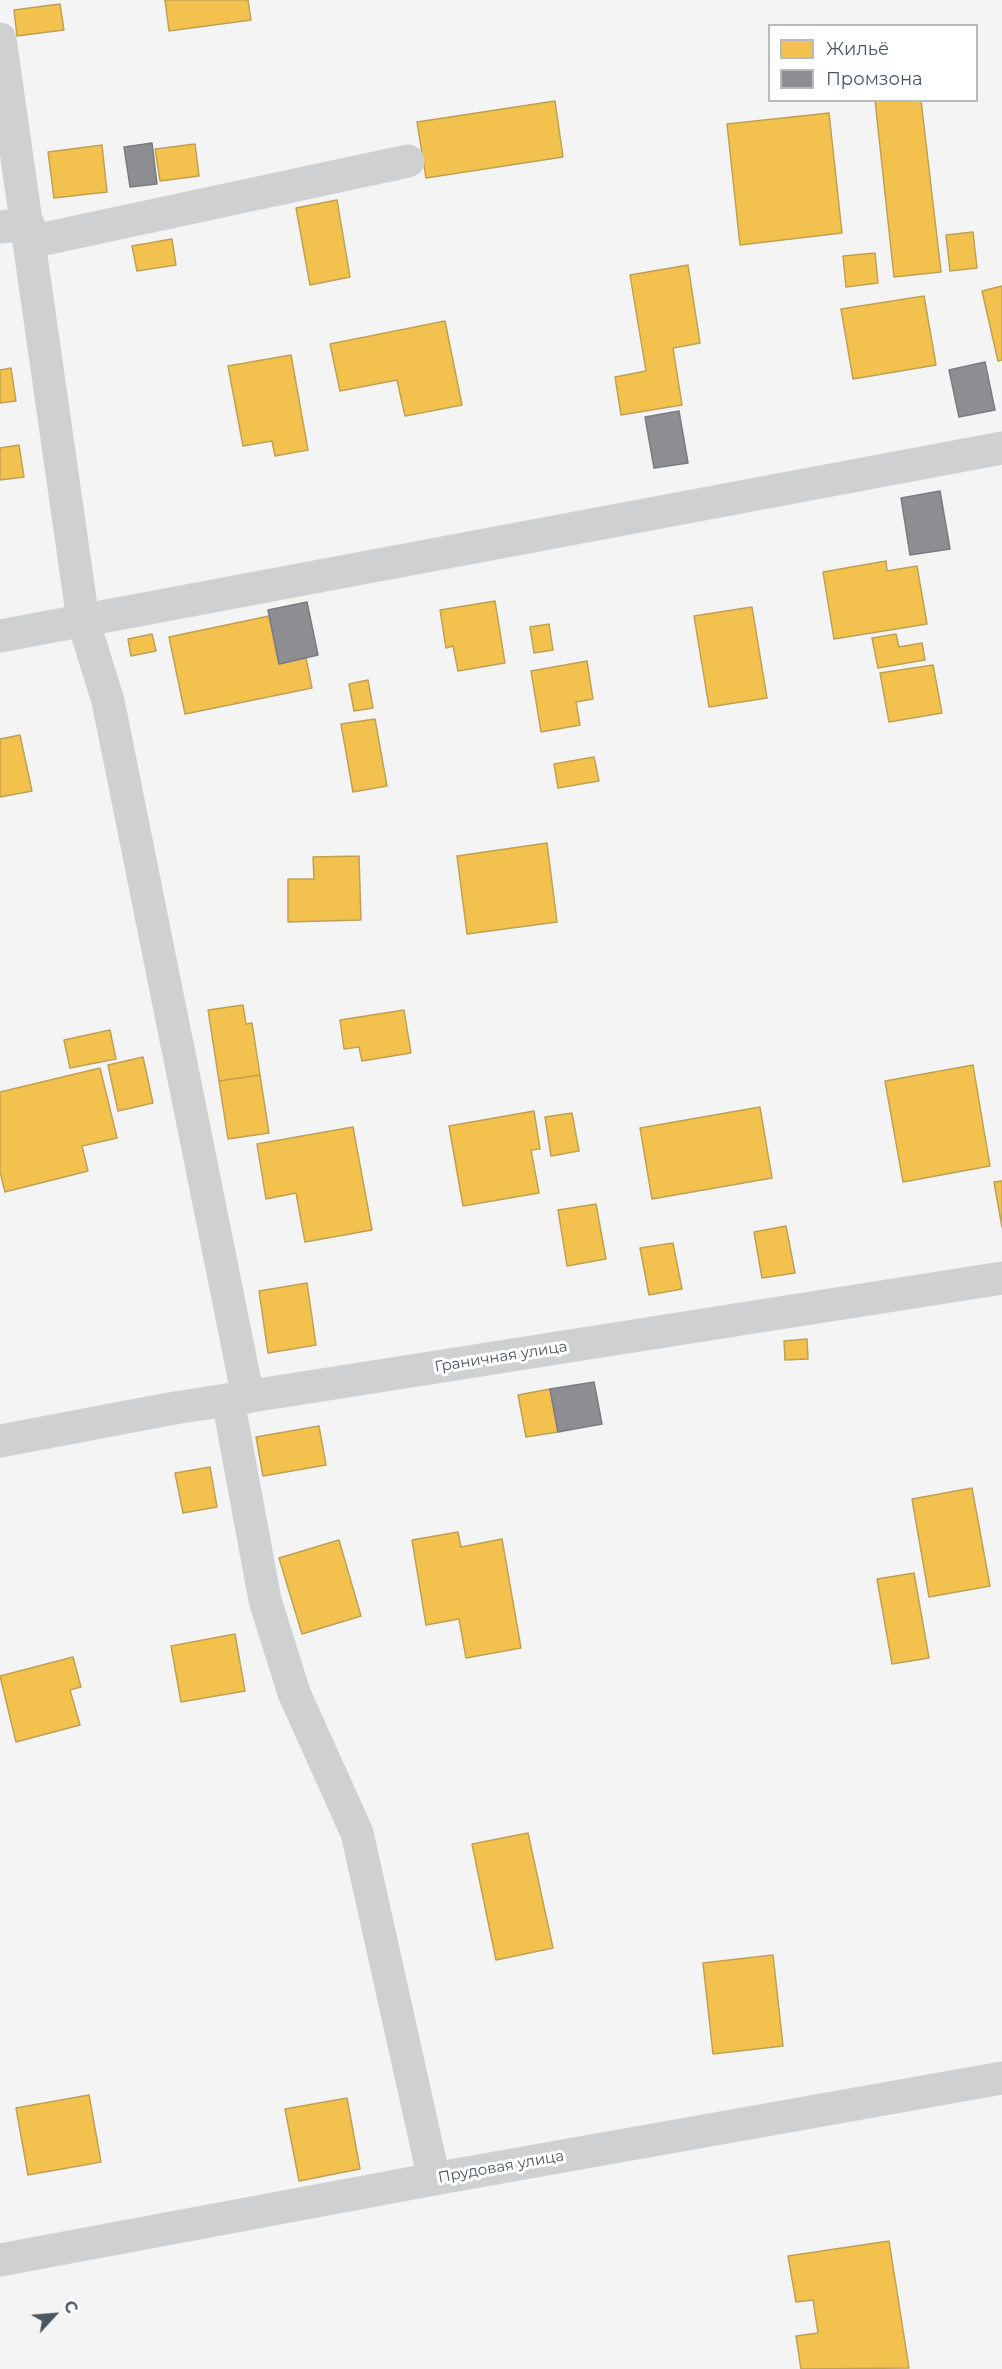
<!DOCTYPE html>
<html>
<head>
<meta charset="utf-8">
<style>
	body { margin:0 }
	#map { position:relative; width:1002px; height:2369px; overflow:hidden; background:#f4f4f4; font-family:Montserrat,sans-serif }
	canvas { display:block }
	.legend { position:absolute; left:768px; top:24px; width:210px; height:78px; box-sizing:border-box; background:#fff; border:2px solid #b7bbc0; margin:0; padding:8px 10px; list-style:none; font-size:18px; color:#4a5661 }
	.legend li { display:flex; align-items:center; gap:12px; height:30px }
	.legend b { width:30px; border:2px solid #b7bbc0 }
	.north { position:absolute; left:24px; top:2285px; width:60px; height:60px; -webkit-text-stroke:4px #fff; paint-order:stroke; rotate:64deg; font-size:16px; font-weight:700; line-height:24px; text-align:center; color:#4a5661 }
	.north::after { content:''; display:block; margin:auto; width:21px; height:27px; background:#4a5661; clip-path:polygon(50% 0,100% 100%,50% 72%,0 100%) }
</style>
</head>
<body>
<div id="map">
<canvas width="1002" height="2369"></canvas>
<ul class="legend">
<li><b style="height:16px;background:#f2c14e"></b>Жильё</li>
<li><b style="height:16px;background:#8d8d92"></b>Промзона</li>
</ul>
<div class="north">С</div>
</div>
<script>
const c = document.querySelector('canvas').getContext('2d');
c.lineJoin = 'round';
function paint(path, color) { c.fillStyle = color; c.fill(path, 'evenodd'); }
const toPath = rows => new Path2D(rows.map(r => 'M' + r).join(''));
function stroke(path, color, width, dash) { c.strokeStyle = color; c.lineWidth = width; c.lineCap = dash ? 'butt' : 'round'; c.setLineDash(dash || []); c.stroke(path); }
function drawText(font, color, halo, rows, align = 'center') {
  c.font = font + ' Montserrat,sans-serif'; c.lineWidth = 6; c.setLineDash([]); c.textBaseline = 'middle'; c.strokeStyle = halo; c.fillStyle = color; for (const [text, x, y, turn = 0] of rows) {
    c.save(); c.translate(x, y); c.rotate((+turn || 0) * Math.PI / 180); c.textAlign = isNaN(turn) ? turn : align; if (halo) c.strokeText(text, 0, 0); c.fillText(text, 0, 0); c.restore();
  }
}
const homes = toPath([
	[165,0,248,0,251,20,169,31,165,0],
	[60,4,64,30,17,36,14,10,60,4],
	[875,100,921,100,941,272,894,277,875,100],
	[555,101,563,157,426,178,417,122,555,101],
	[829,113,842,233,740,245,727,124,829,113],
	[195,144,199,176,160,181,155,149,195,144],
	[102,145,107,192,54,198,48,152,102,145],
	[337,200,350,277,310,285,296,208,337,200],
	[973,232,977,268,950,271,946,235,973,232],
	[172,239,176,265,137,271,132,246,172,239],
	[875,253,878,283,846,287,843,256,875,253],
	[688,265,700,343,673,348,682,405,621,415,615,377,646,371,630,275,688,265],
	[1002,286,1002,360,998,361,982,291,1002,286],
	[924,296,936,365,853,379,841,309,924,296],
	[445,321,462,405,405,416,397,380,340,391,330,344,445,321],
	[291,355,308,450,275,456,272,441,243,446,228,366,291,355],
	[11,368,16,401,0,403,0,370,11,368],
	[19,445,24,477,0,480,0,448,19,445],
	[886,561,887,571,917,566,927,624,834,639,823,572,886,561],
	[495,601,505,663,458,671,453,646,446,648,440,610,495,601],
	[752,607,767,698,709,707,694,616,752,607],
	[269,616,279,664,306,658,312,688,185,714,169,637,269,616],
	[549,624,553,650,534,653,530,627,549,624],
	[152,634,156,651,131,656,128,639,152,634],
	[896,634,899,647,922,643,925,660,878,668,872,638,896,634],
	[587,661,593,699,576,702,580,725,541,732,531,671,587,661],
	[933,665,942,713,889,722,880,673,933,665],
	[368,680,373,708,354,711,349,684,368,680],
	[375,719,387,786,353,792,341,724,375,719],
	[20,735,32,791,0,797,0,739,20,735],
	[594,757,599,781,558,788,554,764,594,757],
	[547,843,557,922,467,934,457,856,547,843],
	[359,856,361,920,288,922,288,879,314,879,313,857,359,856],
	[243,1005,246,1024,252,1023,260,1075,219,1081,208,1010,243,1005],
	[404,1010,411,1053,362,1061,359,1047,344,1049,340,1020,404,1010],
	[110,1030,116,1059,70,1068,64,1040,110,1030],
	[143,1057,153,1103,118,1111,108,1065,143,1057],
	[973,1065,990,1166,903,1182,885,1081,973,1065],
	[100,1068,117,1138,82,1146,88,1171,5,1192,0,1172,0,1092,100,1068],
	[260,1075,269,1133,228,1139,219,1081,260,1075],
	[760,1107,772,1178,652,1199,640,1128,760,1107],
	[534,1111,540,1149,531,1150,539,1193,463,1206,449,1126,534,1111],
	[572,1113,579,1151,551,1156,545,1117,572,1113],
	[353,1127,372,1230,305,1242,296,1193,266,1199,257,1144,353,1127],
	[1002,1181,1002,1227,994,1182,1002,1181],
	[596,1204,606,1259,567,1266,558,1210,596,1204],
	[786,1226,795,1273,762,1278,754,1232,786,1226],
	[673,1243,682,1289,649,1295,640,1248,673,1243],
	[307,1283,316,1345,268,1353,259,1291,307,1283],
	[807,1339,808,1359,785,1360,784,1341,807,1339],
	[550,1389,558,1432,526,1437,518,1395,550,1389],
	[319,1426,326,1465,263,1476,256,1437,319,1426],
	[210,1467,217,1507,183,1513,175,1473,210,1467],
	[972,1488,990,1586,929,1597,912,1499,972,1488],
	[458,1532,461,1547,502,1539,521,1648,466,1658,459,1619,426,1625,412,1540,458,1532],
	[339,1540,361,1616,302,1634,279,1558,339,1540],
	[914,1573,929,1658,892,1664,877,1579,914,1573],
	[235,1634,245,1691,181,1702,171,1646,235,1634],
	[73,1657,81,1687,70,1690,80,1725,16,1742,0,1676,73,1657],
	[528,1833,553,1948,496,1960,472,1844,528,1833],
	[773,1955,783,2046,713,2054,703,1963,773,1955],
	[89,2095,101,2162,28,2175,16,2108,89,2095],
	[347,2098,360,2169,299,2181,285,2109,347,2098],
	[889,2241,909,2368,801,2369,796,2336,818,2333,813,2300,796,2302,788,2256,889,2241]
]);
const industry = toPath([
	[152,143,157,184,130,187,124,147,152,143],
	[985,362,995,410,959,417,949,370,985,362],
	[679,411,688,463,654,468,645,417,679,411],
	[940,491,950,549,910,555,901,498,940,491],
	[307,602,318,655,279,664,268,610,307,602],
	[594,1382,602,1424,558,1432,550,1389,594,1382]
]);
const minor = toPath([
	[0,39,83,620,108,701,248,1397],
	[0,227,28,224],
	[30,242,408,161],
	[0,636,1002,448],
	[228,1400,265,1600,294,1693,357,1833,434,2179],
	[0,1441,169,1409,1002,1278],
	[0,2260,434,2179,1002,2078]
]);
const streetNames = [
	["Граничная улица",501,1357,-9],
	["Прудовая улица",501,2167,-10]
];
paint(homes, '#f2c14e');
stroke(homes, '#c0a154', 1.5);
paint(industry, '#8d8d92');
stroke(industry, '#797c83', 1.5);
stroke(minor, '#ced0d2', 33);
drawText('15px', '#4a5661', '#fff', streetNames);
</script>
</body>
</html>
